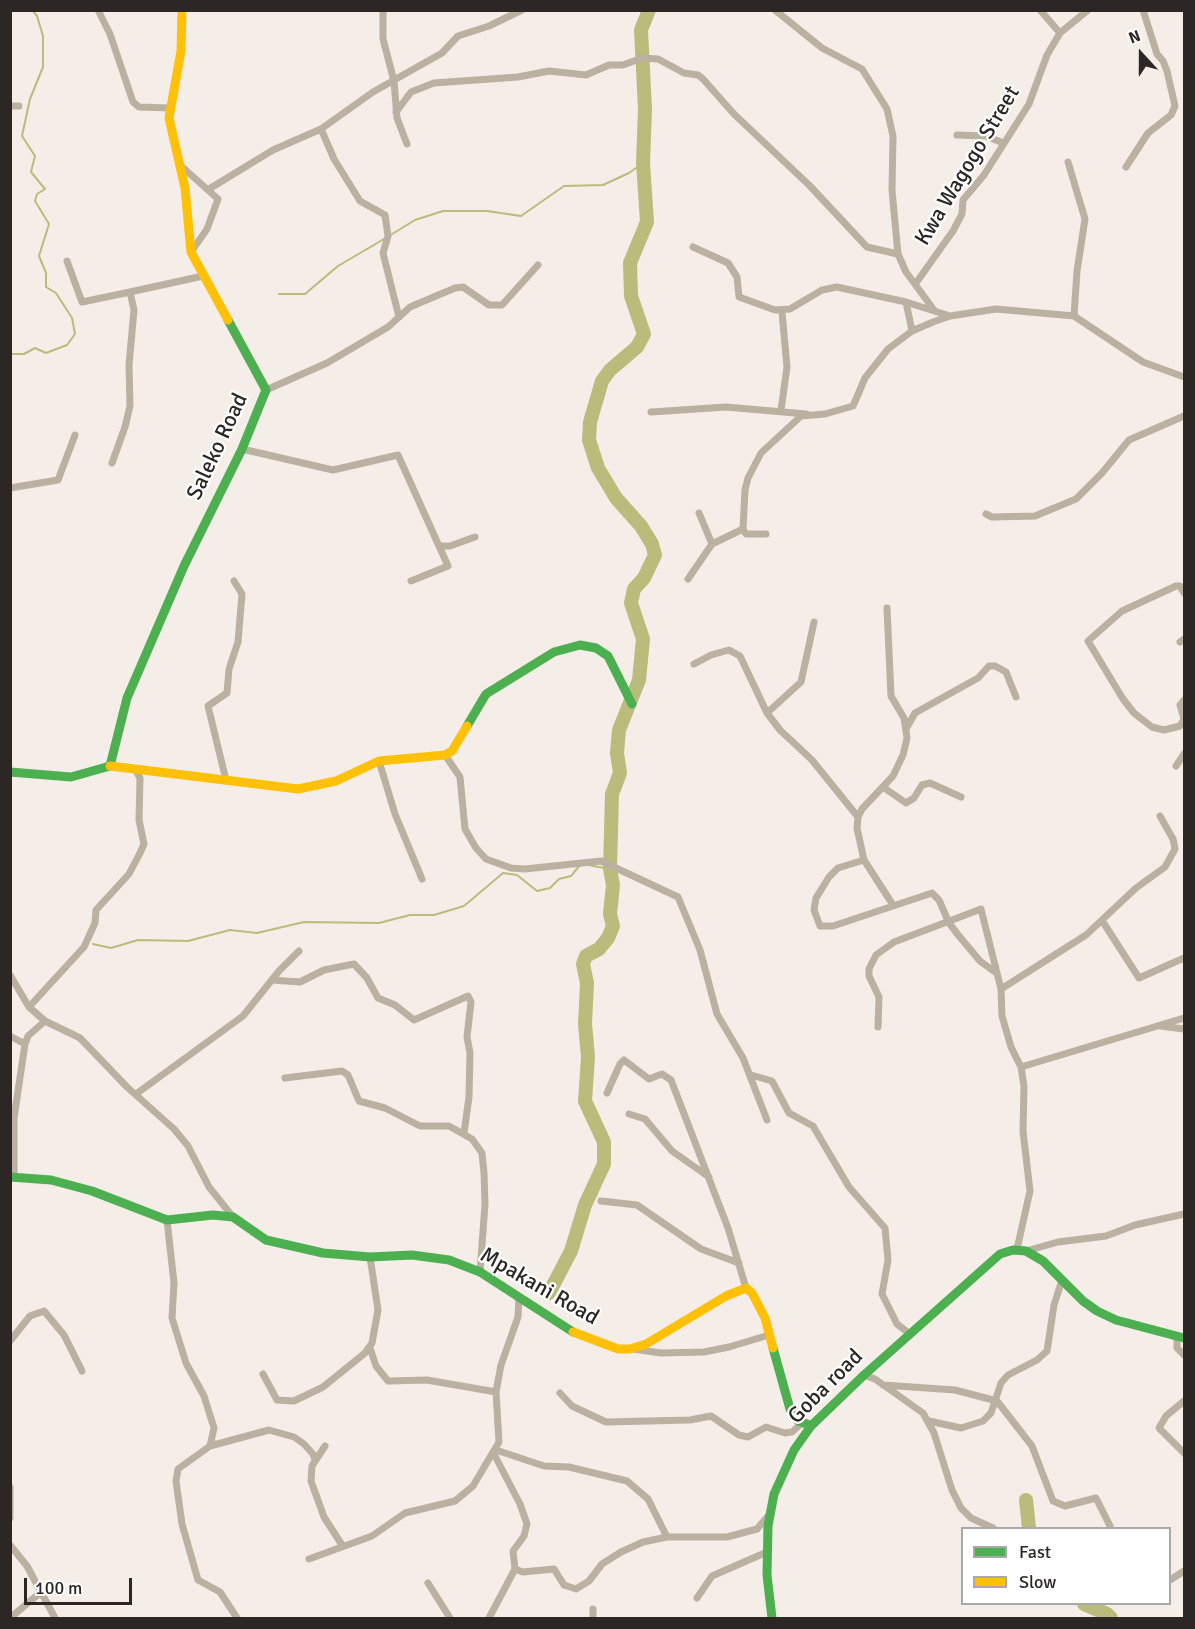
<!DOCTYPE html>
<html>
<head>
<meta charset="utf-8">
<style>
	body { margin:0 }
	#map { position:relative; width:1195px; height:1629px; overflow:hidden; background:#f5ede8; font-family:Signika,sans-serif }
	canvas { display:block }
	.frame { position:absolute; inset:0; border:12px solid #2c2724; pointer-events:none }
	.legend { position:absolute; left:961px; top:1527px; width:210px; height:78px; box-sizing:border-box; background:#fff; border:2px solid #aba9a7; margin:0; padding:8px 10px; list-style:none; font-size:18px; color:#2c2724 }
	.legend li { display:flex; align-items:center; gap:12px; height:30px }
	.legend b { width:30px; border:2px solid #aba9a7 }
	.north { position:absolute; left:1111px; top:24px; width:60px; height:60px; -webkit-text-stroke:4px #fff; paint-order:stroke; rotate:339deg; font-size:16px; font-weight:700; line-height:24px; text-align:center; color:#2c2724 }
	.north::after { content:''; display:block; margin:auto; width:21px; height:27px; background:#2c2724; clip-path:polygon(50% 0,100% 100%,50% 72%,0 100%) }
	.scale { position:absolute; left:24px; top:1578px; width:108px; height:27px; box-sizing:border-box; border:3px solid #2c2724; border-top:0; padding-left:8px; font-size:18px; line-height:21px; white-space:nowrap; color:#2c2724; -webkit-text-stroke:4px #fff; paint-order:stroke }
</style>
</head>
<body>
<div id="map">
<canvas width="1195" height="1629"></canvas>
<div class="frame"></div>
<ul class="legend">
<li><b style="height:8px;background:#4caf50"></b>Fast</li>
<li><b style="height:8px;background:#ffc107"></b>Slow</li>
</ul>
<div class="north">N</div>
<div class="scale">100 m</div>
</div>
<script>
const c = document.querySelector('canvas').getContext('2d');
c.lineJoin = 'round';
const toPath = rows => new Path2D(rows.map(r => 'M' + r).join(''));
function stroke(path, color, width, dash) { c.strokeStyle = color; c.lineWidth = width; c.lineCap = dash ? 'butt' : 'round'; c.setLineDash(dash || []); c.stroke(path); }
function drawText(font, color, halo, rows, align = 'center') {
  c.font = font + ' Signika,sans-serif'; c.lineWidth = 4.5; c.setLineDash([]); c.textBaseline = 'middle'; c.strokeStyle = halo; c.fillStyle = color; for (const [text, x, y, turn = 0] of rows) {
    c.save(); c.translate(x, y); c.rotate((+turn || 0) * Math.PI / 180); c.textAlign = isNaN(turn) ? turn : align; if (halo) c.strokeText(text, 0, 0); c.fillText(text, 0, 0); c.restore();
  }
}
const stream = toPath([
	[389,236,415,220,443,211,487,211,521,216,564,186,603,185,629,173,643,163],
	[279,294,305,294,338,266,384,239],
	[10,354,24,354,35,348,46,353,67,345,75,334,72,318,56,293,46,287,46,273,39,256,49,224,35,201,37,194,45,189,31,172,35,156,22,136,30,99,43,67,43,36,37,16,32,10],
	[588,865,610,869],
	[93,944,111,948,138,940,188,941,230,930,257,933,304,922,379,923,410,915,434,915,464,906,503,873,517,875,537,891,550,888,559,879,571,876,580,865]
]);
const river = toPath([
	[549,1293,571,1251,585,1205,604,1164,604,1142,585,1101,588,1057,585,1024,587,983,583,964,586,956,599,949,608,938,613,926,610,914,613,885,610,869,612,794,620,773,617,753,619,730,639,680,643,639,631,603,634,589,644,578,655,555,652,544,641,526,616,498,598,468,589,440,590,422,602,381,610,370,637,347,644,334,631,296,630,263,647,222,643,163,645,109,641,30,649,10],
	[1026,1500,1029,1528],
	[1084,1604,1107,1614,1111,1618]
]);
const street = toPath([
	[98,10,110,34,133,102,139,107,170,108],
	[383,10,383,39,394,81,397,118,407,144],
	[775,10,822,48,862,69,887,109,893,136,892,190,898,254,906,272,934,310],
	[1040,10,1060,33],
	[10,106,19,106],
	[396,112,411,92,434,83,518,77,549,71,586,75,609,65,623,65,642,58,658,59,684,73,698,75,703,79,734,114,809,185,867,247,898,254],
	[321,129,334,159,360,201,385,215,388,236,383,253,399,317],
	[957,135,986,136,1003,143],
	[1068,162,1085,219,1077,271,1074,316],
	[180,165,218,199,207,229,191,252],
	[1126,167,1148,133,1171,115,1175,106,1167,71,1163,61,1157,54,1143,10],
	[209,189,273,150,321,129,373,92,442,53,458,36,489,26,522,10],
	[693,247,728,263,737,277,739,297,775,310,790,309,822,290,837,287,906,302,950,316],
	[67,261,82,302,130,292],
	[916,283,953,231,962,214,963,200,984,175,1029,104,1047,55,1060,33,1088,10],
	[906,302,912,331],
	[266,390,327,363,388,327,410,307,455,288,463,287,489,305,502,305,538,265],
	[781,410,787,367,782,312],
	[651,412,726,407,806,414],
	[242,449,333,470,398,455,448,566,411,581],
	[112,463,125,427,130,406,129,365,134,310,130,292,203,276],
	[10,488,58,480,75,435],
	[699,513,712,544],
	[986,514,992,517,1035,516,1076,499,1102,473,1129,440,1184,416],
	[766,534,746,534,743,529,745,490,748,478,761,453,801,416,825,414,853,406,865,378,888,349,912,331,933,322,950,316,996,309,1074,316,1143,362,1184,377],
	[440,546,450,546,475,537],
	[688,579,712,544,743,529],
	[1184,593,1180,586,1176,586,1122,611,1088,641,1123,699,1134,713,1152,727,1164,730,1180,726,1184,719,1180,705,1184,700],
	[887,608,891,696,904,718,907,738,903,755,893,776,862,809,858,817,857,828,864,860,893,905],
	[1180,642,1184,639],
	[694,664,711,655,729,650,740,656,767,713,780,730,812,760,858,817],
	[767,713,801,682,814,622],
	[906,729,915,713,978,678,989,666,995,666,1006,672,1016,697],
	[445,755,460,777,465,829,476,848,486,859,511,868,525,869,601,861,678,897,700,950,717,1014,743,1058,767,1120],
	[379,761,395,814,422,879],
	[1176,766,1184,754],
	[226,780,208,706,227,693,229,669,238,642,242,594,234,581],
	[883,787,906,803,914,798,922,785,930,783,961,797],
	[864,860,838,868,829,877,816,898,814,910,820,926,833,926,932,893,939,900,949,923,959,936,980,961,995,972],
	[1103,922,1139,978,1184,958],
	[10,975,29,1007,45,1021,80,1038,127,1087,174,1129,188,1146,209,1187,233,1217],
	[272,980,300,982,324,970,354,964,367,978,378,998,395,1005,414,1020,468,996,471,1002,467,1037,470,1053,469,1097,464,1133],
	[29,1007,84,947,95,923,96,910,129,874,140,853,144,844,139,820,140,778,135,769],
	[1160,1026,1184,1029],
	[878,1027,879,997,869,976,869,969,876,955,894,942,981,909,1001,989],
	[10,1036,25,1044],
	[1021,1067,1184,1018],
	[751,1075,772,1081,789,1113,813,1126,849,1187,885,1228,888,1260,882,1294,897,1324,910,1334],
	[285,1078,342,1071,348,1075,359,1101,385,1108,420,1126,449,1126,472,1139,482,1153,484,1173,485,1204,480,1272],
	[607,1093,620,1064,624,1060,649,1079,662,1074,671,1080,728,1228,746,1288],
	[136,1094,243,1016,279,971,299,951],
	[629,1114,645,1119,672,1151,709,1177],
	[14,1178,14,1118,25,1044,28,1036,45,1021],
	[601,1201,637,1205,701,1249,739,1263],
	[167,1220,174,1283,172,1318,186,1363,204,1396,214,1428,210,1446,178,1469,176,1481,182,1524,198,1580,220,1592,237,1618],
	[1017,1249,1030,1191,1023,1131,1024,1086,1021,1067,1011,1047,1002,1016,1001,989,1086,935,1136,888,1165,867,1175,849,1173,839,1160,816],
	[1026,1251,1058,1242,1106,1236,1135,1225,1184,1214],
	[1177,1336,1177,1348,1184,1355],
	[10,1341,30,1316,44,1311,64,1335,82,1371],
	[370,1348,376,1366,388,1381,427,1380,496,1392],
	[633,1349,661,1353,704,1352,729,1347,769,1335],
	[263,1374,277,1400,294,1401,323,1387,365,1353,372,1343,378,1310,370,1257],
	[864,1375,875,1379,923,1413,934,1433,952,1490,961,1508,971,1518,993,1528],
	[883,1385,955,1390,997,1401,1032,1446,1053,1501,1065,1506,1096,1498,1111,1528],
	[560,1393,572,1406,606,1422,690,1420,711,1416,739,1435,748,1437,766,1427,785,1433,792,1432,802,1423],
	[1184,1401,1166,1416,1159,1428,1184,1453],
	[929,1421,961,1428,983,1421,991,1413,1001,1383,1008,1375,1037,1360,1047,1351,1054,1305,1062,1280],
	[210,1446,269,1430,294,1437,304,1444,313,1454,315,1460],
	[325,1446,312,1466,311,1481,324,1517,342,1545],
	[496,1450,544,1466,569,1467,627,1481,648,1499,667,1537],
	[10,1487,10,1518],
	[10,1545,27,1566,55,1618],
	[309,1559,372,1536,405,1513,455,1501,473,1486,499,1442,496,1392,501,1365,518,1317,519,1297],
	[515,1569,523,1572,554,1569,564,1585,576,1589,589,1581,602,1564,621,1552,643,1542,667,1537,727,1537,757,1529,768,1516],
	[1170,1580,1184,1571],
	[428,1583,450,1618],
	[697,1598,712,1576,767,1552],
	[593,1609,593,1618],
	[10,1618,41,1592],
	[489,1618,515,1569,513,1551,524,1536,527,1524,520,1504,494,1454]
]);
const fast = toPath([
	[467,726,486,694,554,652,580,645,596,648,608,656,632,704],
	[10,772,71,777,110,766,127,698,184,566,242,449,266,390,228,320],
	[10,1177,51,1180,92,1191,167,1220,213,1215,233,1217,266,1240,323,1253,370,1257,412,1255,449,1260,480,1272,573,1332],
	[773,1348,790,1409,797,1420,811,1426],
	[772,1618,767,1575,768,1526,774,1494,794,1450,811,1426,864,1375,1000,1254,1013,1250,1026,1251,1043,1261,1083,1301,1097,1311,1116,1320,1184,1338]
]);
const slow = toPath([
	[182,10,181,51,169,118,185,188,191,252,228,320],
	[110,766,298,789,336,781,379,761,445,755,452,751,467,726],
	[573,1332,618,1349,630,1349,646,1344,726,1296,746,1288,752,1293,765,1318,773,1348]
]);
const streetNames = [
	["Kwa Wagogo Street",968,166,-59],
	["Saleko Road",218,447,-65],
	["Mpakani Road",539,1287,30],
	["Goba road",826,1387,-45]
];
stroke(stream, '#babc7c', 2);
stroke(river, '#babc7c', 14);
stroke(street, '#bab1a1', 7);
stroke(fast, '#4caf50', 9);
stroke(slow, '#ffc107', 9);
drawText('22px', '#2c2724', '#fff', streetNames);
</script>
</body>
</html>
